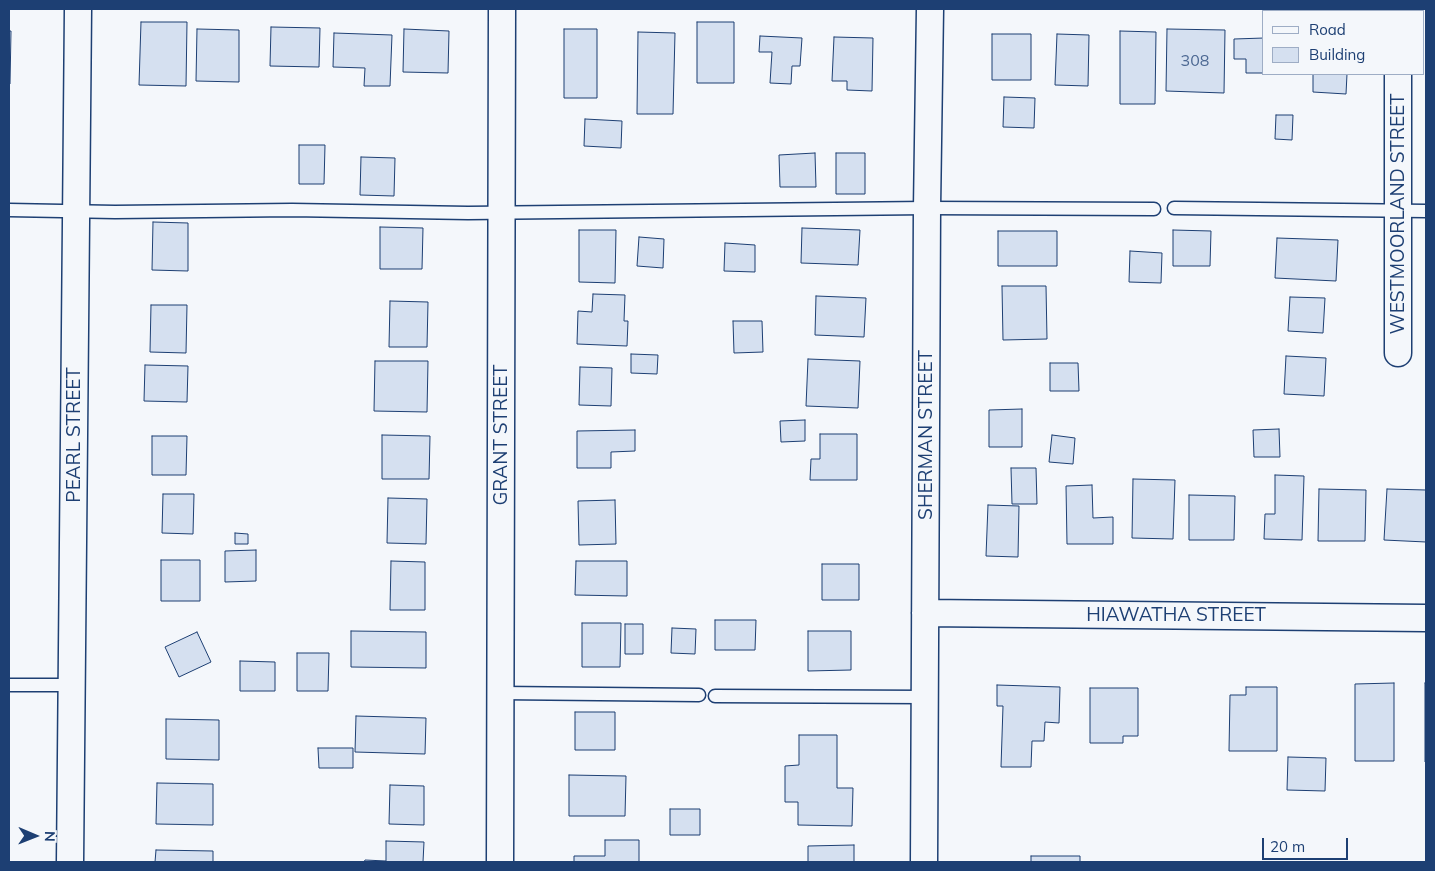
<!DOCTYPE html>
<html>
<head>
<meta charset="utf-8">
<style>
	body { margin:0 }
	#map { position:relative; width:1435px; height:871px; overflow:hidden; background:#f4f7fb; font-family:Mulish,sans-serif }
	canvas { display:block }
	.frame { position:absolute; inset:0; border:10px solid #1d3f73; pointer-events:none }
	.legend { position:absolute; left:1262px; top:10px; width:162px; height:65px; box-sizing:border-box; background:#f4f7fb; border:1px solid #9eadc5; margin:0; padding:6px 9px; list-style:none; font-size:15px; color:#1d3f73 }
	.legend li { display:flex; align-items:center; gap:10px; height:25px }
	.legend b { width:25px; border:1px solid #9eadc5 }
	.north { position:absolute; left:10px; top:811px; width:50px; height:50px; -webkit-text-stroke:4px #f4f7fb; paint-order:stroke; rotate:91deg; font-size:14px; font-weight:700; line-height:20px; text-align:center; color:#1d3f73 }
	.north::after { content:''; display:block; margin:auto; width:18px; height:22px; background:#1d3f73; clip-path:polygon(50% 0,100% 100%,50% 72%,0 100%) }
	.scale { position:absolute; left:1262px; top:838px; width:86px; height:22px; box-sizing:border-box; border:2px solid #1d3f73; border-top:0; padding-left:6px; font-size:15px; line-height:18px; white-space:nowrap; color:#1d3f73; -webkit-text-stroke:4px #f4f7fb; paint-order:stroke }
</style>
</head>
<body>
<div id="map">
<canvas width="1435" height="871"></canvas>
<div class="frame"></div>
<ul class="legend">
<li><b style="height:6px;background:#f4f7fb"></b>Road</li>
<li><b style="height:14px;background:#d5e0f0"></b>Building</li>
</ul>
<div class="north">N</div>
<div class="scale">20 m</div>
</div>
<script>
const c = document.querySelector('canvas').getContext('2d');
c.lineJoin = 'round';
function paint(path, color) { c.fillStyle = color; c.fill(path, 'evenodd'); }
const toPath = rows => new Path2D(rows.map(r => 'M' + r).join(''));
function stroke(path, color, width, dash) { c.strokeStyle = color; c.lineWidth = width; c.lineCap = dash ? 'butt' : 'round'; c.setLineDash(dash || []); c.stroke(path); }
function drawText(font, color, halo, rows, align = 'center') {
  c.font = font + ' Mulish,sans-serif'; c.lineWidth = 4; c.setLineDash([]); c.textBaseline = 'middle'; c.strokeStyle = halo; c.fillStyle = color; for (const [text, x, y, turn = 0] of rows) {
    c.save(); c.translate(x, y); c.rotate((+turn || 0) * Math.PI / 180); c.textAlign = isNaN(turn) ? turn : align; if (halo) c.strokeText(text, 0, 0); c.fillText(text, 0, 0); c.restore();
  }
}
const building = toPath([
	[141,22,187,22,186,86,139,85,141,22],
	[697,22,734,22,734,83,697,83,697,22],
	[271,27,320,28,319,67,270,66,271,27],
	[197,29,239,30,239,82,196,81,197,29],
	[404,29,449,31,448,73,403,72,404,29],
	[564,29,597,29,597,98,564,98,564,29],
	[1167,29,1225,30,1224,93,1166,91,1167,29],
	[9,31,11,31,10,84,9,84,9,31],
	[1120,31,1156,32,1155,104,1120,104,1120,31],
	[638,32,675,33,673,114,637,114,638,32],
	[334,33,392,35,390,86,364,86,365,68,333,67,334,33],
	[992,34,1031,34,1031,80,992,80,992,34],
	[1057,34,1089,35,1088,86,1055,85,1057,34],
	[760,36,802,38,800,66,792,66,791,84,770,83,772,52,759,52,760,36],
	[834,37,873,38,872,91,847,90,847,81,832,81,834,37],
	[1264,38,1264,73,1246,73,1246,59,1234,59,1234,39,1264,38],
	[1313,74,1347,74,1346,94,1313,92,1313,74],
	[1004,97,1035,98,1034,128,1003,127,1004,97],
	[1276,115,1293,115,1292,140,1275,139,1276,115],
	[585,119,622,121,621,148,584,146,585,119],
	[299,145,325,145,324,184,299,184,299,145],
	[815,153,816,187,780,187,779,155,815,153],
	[836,153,865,153,865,194,836,194,836,153],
	[361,157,395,158,394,196,360,195,361,157],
	[153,222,188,223,188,271,152,270,153,222],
	[380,227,423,228,422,269,380,269,380,227],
	[802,228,860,230,858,265,801,263,802,228],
	[579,230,616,230,615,283,579,282,579,230],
	[1173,230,1211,231,1210,266,1173,266,1173,230],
	[998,231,1057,231,1057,266,998,266,998,231],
	[639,237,664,239,663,268,637,266,639,237],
	[1277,238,1338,240,1336,281,1275,278,1277,238],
	[725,243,755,245,755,272,724,271,725,243],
	[1130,251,1162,253,1161,283,1129,282,1130,251],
	[1002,286,1046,286,1047,339,1003,340,1002,286],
	[593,294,625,295,624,321,628,321,627,346,577,344,578,311,592,312,593,294],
	[816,296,866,298,864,337,815,335,816,296],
	[1290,297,1325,298,1323,333,1288,331,1290,297],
	[390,301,428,302,427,347,389,347,390,301],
	[151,305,187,305,186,353,150,352,151,305],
	[733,321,762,321,763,352,734,353,733,321],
	[631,354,658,355,657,374,631,373,631,354],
	[1286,356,1326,358,1324,396,1284,394,1286,356],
	[808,359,860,361,858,408,806,406,808,359],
	[375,361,428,361,427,412,374,411,375,361],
	[1050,363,1078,363,1079,391,1050,391,1050,363],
	[145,365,188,366,187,402,144,401,145,365],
	[580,367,612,368,611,406,579,405,580,367],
	[1022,409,1022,447,989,447,989,410,1022,409],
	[805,420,805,441,781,442,780,421,805,420],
	[1279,429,1280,457,1254,457,1253,430,1279,429],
	[635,430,635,451,611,452,611,468,577,468,577,431,635,430],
	[820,434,857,434,857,480,810,480,811,459,820,459,820,434],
	[382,435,430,436,429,479,382,479,382,435],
	[1052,435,1075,438,1073,464,1049,462,1052,435],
	[152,436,187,436,186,475,152,475,152,436],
	[1011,468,1036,468,1037,504,1012,504,1011,468],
	[1275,475,1304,476,1302,540,1264,539,1265,514,1275,514,1275,475],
	[1133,479,1175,480,1173,539,1132,538,1133,479],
	[1092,485,1093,518,1113,517,1113,544,1067,544,1066,486,1092,485],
	[1319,489,1366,490,1365,541,1318,541,1319,489],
	[1387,489,1426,490,1426,542,1384,540,1387,489],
	[163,494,194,494,193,534,162,533,163,494],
	[1189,495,1235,496,1234,540,1189,540,1189,495],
	[388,498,427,499,426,544,387,543,388,498],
	[615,500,616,544,579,545,578,501,615,500],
	[988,505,1019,506,1018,557,986,556,988,505],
	[235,533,248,534,248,544,235,544,235,533],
	[256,550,256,581,225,582,225,551,256,550],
	[161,560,200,560,200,601,161,601,161,560],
	[391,561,425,562,425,610,390,610,391,561],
	[576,561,627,561,627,596,575,595,576,561],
	[822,564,859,564,859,600,822,600,822,564],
	[715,620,756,620,755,650,715,650,715,620],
	[582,623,621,623,620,667,582,667,582,623],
	[625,624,643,624,643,654,625,654,625,624],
	[672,628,696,629,695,654,671,653,672,628],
	[351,631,426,632,426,668,351,667,351,631],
	[808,631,851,631,851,670,808,671,808,631],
	[197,632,211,662,179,677,165,647,197,632],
	[297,653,329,653,328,691,297,691,297,653],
	[240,661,275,662,275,691,240,691,240,661],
	[1394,683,1394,761,1355,761,1355,684,1394,683],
	[1425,683,1426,683,1426,762,1425,762,1425,683],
	[997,685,1060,687,1059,723,1045,722,1044,741,1032,741,1031,767,1001,767,1003,706,997,706,997,685],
	[1246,687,1277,687,1277,751,1229,751,1230,695,1246,695,1246,687],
	[1090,688,1138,688,1138,736,1123,736,1123,743,1090,743,1090,688],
	[575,712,615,712,615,750,575,750,575,712],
	[356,716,426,718,425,754,355,752,356,716],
	[166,719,219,720,219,760,166,759,166,719],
	[799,735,837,735,837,788,853,788,852,826,798,825,798,802,785,802,785,766,799,765,799,735],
	[318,748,353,748,353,768,319,768,318,748],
	[1288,757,1326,758,1325,791,1287,790,1288,757],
	[569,775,626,776,625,816,569,816,569,775],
	[157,783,213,784,213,825,156,824,157,783],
	[390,785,424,786,424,825,389,824,390,785],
	[670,809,700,809,700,835,670,835,670,809],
	[605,840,639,840,639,862,574,862,574,856,605,856,605,840],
	[386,841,424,842,423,862,364,862,365,860,386,861,386,841],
	[854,845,854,862,808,862,808,846,854,845],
	[156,850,213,851,213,862,155,862,156,850],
	[1031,856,1080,856,1080,862,1031,862,1031,856]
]);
const service = toPath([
	[1174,208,1426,211],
	[9,210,115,212,292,210,468,213,927,208,1154,209],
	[9,685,72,685],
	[500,693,699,695],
	[715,696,925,697]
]);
const minor = toPath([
	[1398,11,1398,9],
	[1398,353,1398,74],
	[925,613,1426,618],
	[70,862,78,9],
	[500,862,502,9],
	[924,862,927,208,930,9]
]);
const numberNames = [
	["308",1195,61]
];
const streetNames = [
	["WESTMOORLAND STREET",1398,214,-90],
	["PEARL STREET",74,435,-90],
	["GRANT STREET",501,435,-90],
	["SHERMAN STREET",926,435,-90],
	["HIAWATHA STREET",1176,615]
];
paint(building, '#d5e0f0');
stroke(building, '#1d3f73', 1);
stroke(service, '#1d3f73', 15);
stroke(minor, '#1d3f73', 29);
stroke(service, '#f4f7fb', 12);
stroke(minor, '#f4f7fb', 26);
drawText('16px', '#4b6792', null, numberNames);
drawText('19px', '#1d3f73', '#f4f7fb', streetNames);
</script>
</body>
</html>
